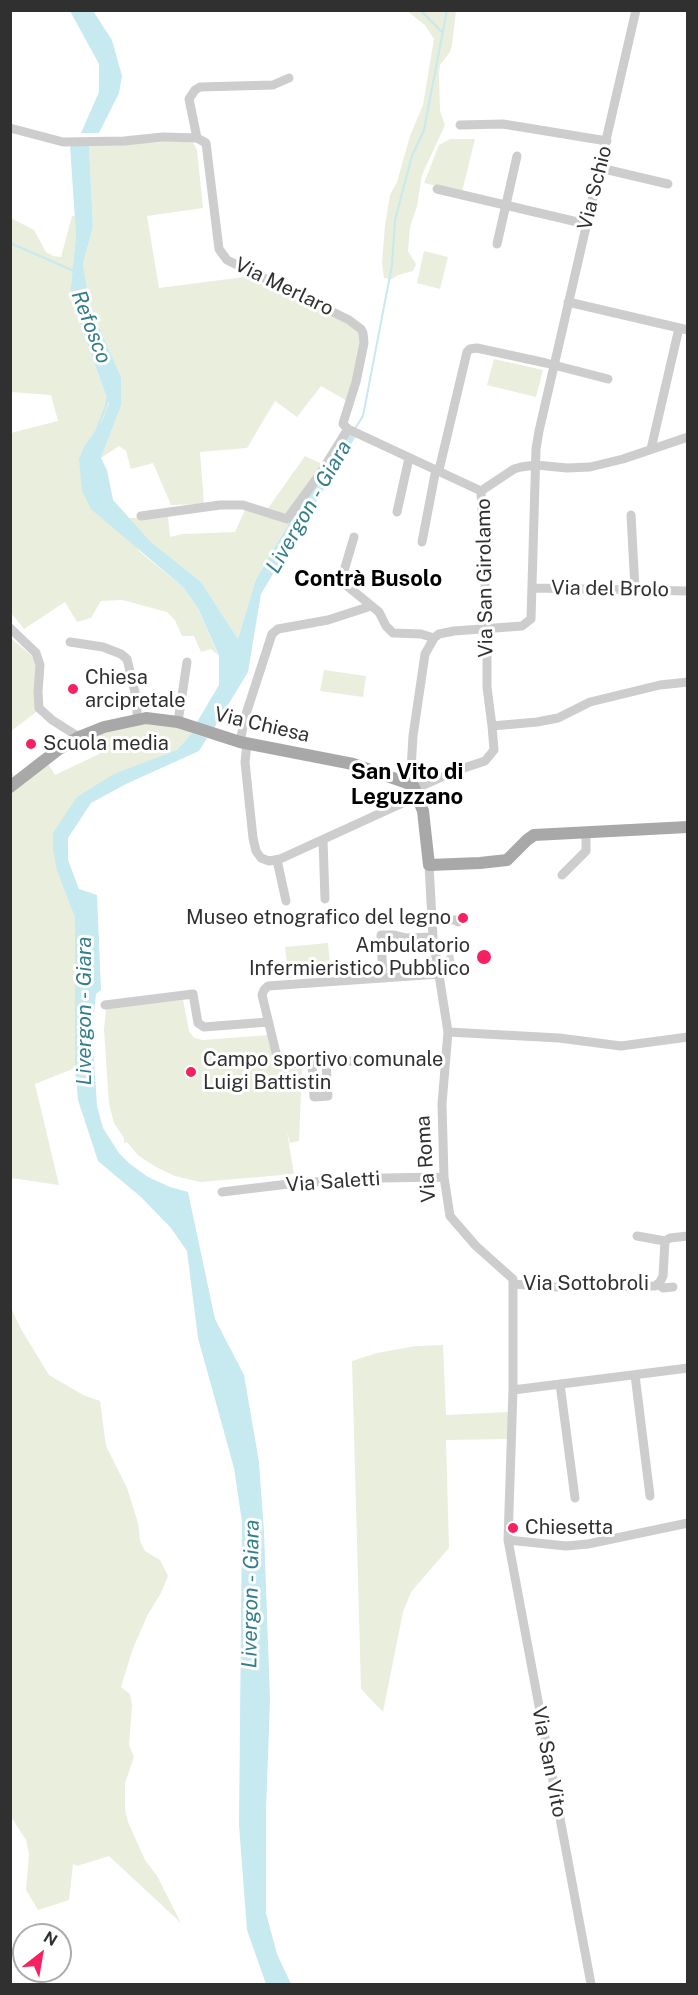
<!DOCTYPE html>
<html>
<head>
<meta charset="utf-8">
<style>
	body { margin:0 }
	#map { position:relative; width:698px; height:1995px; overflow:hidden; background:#fff; font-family:"Public Sans",sans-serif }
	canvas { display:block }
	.frame { position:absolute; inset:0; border:12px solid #303030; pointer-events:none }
	.north { position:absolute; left:12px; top:1923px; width:60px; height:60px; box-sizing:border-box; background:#fff; border:2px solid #acacac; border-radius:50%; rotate:31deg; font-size:16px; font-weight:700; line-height:24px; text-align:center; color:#303030 }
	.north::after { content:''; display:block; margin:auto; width:21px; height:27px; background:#f72162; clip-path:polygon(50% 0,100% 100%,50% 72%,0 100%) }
</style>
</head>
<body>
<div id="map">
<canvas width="698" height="1995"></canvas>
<div class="frame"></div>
<div class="north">N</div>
</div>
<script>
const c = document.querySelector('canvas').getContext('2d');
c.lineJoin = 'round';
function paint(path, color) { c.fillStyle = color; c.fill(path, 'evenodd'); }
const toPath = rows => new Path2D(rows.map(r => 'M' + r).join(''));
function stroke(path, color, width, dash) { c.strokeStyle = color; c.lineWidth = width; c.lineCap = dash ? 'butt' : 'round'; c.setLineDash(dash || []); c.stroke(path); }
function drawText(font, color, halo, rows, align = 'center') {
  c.font = font + ' "Public Sans",sans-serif'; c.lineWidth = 6; c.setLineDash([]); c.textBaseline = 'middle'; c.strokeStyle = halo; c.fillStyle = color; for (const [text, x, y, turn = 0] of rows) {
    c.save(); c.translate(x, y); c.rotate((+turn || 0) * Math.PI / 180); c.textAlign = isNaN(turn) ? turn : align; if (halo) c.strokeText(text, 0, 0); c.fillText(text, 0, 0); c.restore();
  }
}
const green = toPath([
	[407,11,456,11,452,45,450,52,440,65,439,73,440,111,445,125,422,175,417,206,410,227,408,251,416,264,413,271,398,275,392,279,384,278,382,263,385,225,390,195,397,182,410,136,423,105,434,39,425,25],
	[450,139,475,139,462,192,424,183,439,145],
	[192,141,197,150,203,208,147,216,159,288,244,277,297,299,353,327,359,332,361,345,347,401,321,386,297,417,275,401,247,448,200,452,204,504,171,505,153,463,131,469,126,451,119,446,101,458,121,406,121,377,90,306,83,264,93,227,89,145],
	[72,216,75,216,76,235,70,297,109,404,102,421,85,445,139,551,183,587,198,608,218,655,211,649,201,652,194,636,182,636,175,620,167,612,122,600,101,601,91,618,77,622,65,602,24,629,11,613,11,433,58,421,51,395,11,392,11,218,34,230,46,252,53,256,61,257],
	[424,251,448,257,440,289,417,283],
	[494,359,543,370,536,397,487,385],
	[305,456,324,465,256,579,238,639,201,582,151,542,129,518,168,517,170,537,183,534,235,532,245,510,264,514],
	[11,638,32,656,37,665,39,710,11,731],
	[324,670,366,676,363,697,320,691],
	[119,723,167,724,192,733,177,750,77,797,57,871,75,918,75,1068,35,1084,59,1185,11,1178,10,769,14,776,42,754,55,775,99,754,94,735],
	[328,943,331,974,289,978,285,947],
	[183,1000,189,1031,194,1038,203,1040,269,1035,275,1069,302,1069,299,1141,290,1143,287,1132,294,1174,200,1182,175,1176,154,1166,138,1155,127,1142,124,1143,124,1138,114,1123,109,1104,104,1030,106,1008],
	[10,1306,21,1329,49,1375,83,1395,100,1401,106,1446,127,1488,138,1523,140,1541,145,1551,160,1560,168,1576,161,1593,147,1616,132,1651,121,1687,130,1694,132,1705,129,1745,134,1757,125,1783,125,1809,128,1822,145,1860,157,1876,181,1923,109,1856,77,1866,73,1864,69,1900,38,1910,26,1890,29,1854,26,1840,10,1815],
	[443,1345,446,1415,509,1412,508,1439,446,1440,449,1548,411,1592,403,1612,383,1712,361,1689,352,1361,377,1353,416,1346]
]);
const water = toPath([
	[70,11,93,11,112,40,122,76,119,93,99,133,81,133,99,92,99,64],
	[70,145,89,145,93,227,83,264,90,306,121,377,121,406,101,458,107,470,113,500,151,542,201,582,238,639,256,579,344,431,356,436,261,594,248,672,214,728,197,722,219,685,219,656,198,608,183,587,91,509,82,491,79,459,85,445,102,421,109,404,70,296,76,235],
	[192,733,207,738,199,751,126,784,91,803,68,838,68,860,79,889,97,895,101,990,96,994,92,1030,97,1106,103,1128,119,1153,130,1164,148,1177,170,1187,188,1192,215,1319,244,1375,259,1462,264,1532,270,1699,266,1811,266,1913,277,1954,291,1984,266,1984,247,1930,239,1825,242,1522,234,1468,198,1338,187,1251,171,1228,141,1197,98,1161,78,1100,75,1068,75,918,57,871,53,849,53,833,77,797,114,774,177,750]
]);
const stream = toPath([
	[420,10,443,33],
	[10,243,74,271],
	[97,429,106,406,108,395],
	[354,430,363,416,392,265,395,220,412,156,424,130,447,10]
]);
const minorTunnel = toPath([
	[447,960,454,959]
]);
const minor = toPath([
	[460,125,503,124,607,141],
	[10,128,63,142,124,141,163,137,197,138,206,143,219,249,227,260,349,320,361,329,363,333,364,343,356,382,344,420,343,424,348,429],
	[197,138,189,99,195,90,200,87,273,85,289,78],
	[600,168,668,184],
	[437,189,586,224],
	[497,244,517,156],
	[568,302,688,330],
	[348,429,481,491],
	[651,449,679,328],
	[439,470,467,352,470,349,477,348,546,363,608,379],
	[481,491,487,630,487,687,492,726],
	[481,491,514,469,521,467,536,465,567,468,590,467,623,459,688,437],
	[397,512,409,458],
	[631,515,635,589],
	[141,516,220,505,243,505,287,519,320,474,348,429],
	[354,537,341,581,379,612,386,626,393,633,421,634,434,638],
	[422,542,436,469],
	[533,588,688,591],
	[10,628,36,653,40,665,38,692,39,708,52,720,79,737],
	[70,642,103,647,121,654,127,659,137,701,137,719],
	[178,722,187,662],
	[240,742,245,717,272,634,278,629,328,620,371,606],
	[247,744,245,762,253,838,256,851,261,858,269,861,280,859,418,796],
	[413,785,411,770,413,736,425,654,434,638,439,634,454,631,522,626,531,619,536,449,539,431,636,10],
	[415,789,455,771,485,761,494,750,492,726,537,722,558,718,590,702,660,685,688,682],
	[323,840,325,899],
	[277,860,286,901],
	[429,865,433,937,448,1032,442,1104,444,1177,450,1216,476,1246,513,1279,513,1390,508,1540,591,1984],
	[562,875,586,851,586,833],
	[429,920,458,920,458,922],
	[383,978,381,935,393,935,406,938,433,937],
	[105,1005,193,994,198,1023,204,1027,268,1022],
	[448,1032,559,1038,621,1046,688,1037],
	[374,1060,285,1064,278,1061,262,995,264,990,268,986,439,974],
	[312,1063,314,1097,328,1096,326,1062],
	[222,1192,297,1183,382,1178,444,1177],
	[637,1236,665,1241],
	[513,1284,553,1287,655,1286,660,1282,663,1276,665,1241,670,1238,688,1236],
	[658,1284,663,1288,673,1287],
	[635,1375,650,1496],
	[560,1384,575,1498],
	[513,1390,688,1368],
	[508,1540,566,1546,588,1544,688,1523]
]);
const major = toPath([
	[10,787,59,749,79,737,104,727,146,718,178,722,240,742,353,764,413,785,423,811,429,865,480,863,507,860,527,840,534,835,688,827]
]);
const markers = [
	[73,689,6,"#f72162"],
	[31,744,6,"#f72162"],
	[463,918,6,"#f72162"],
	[484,957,8,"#f72162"],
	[191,1072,6,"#f72162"],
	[513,1528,6,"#f72162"]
];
const streetNames = [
	["Via Schio",595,188,-76],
	["Via Merlaro",284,287,26],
	["Via San Girolamo",485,578,-91],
	["Via del Brolo",610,589,1],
	["Via Chiesa",262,725,13],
	["Via Roma",426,1159,-94],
	["Via Saletti",333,1182,-4],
	["Via Sottobroli",586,1284],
	["Via San Vito",549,1762,79]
];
const poiNames = [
	["Chiesa",85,678],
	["arcipretale",85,701],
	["Scuola media",43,744],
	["Museo etnografico del legno",451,918,"right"],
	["Ambulatorio",470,946,"right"],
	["Infermieristico Pubblico",470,969,"right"],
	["Campo sportivo comunale",203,1060],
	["Luigi Battistin",203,1083],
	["Chiesetta",525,1528]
];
const waterNames = [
	["Refosco",91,327,69],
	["Livergon - Giara",309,507,-60],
	["Livergon - Giara",85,1011,-90],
	["Livergon - Giara",251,1594,-89]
];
const quarterNames = [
	["Contrà Busolo",368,579],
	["San Vito di",407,772],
	["Leguzzano",407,797]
];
paint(green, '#eaeedc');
paint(water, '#c7e9f0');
stroke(stream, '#c7e9f0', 2);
stroke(minorTunnel, '#d6d6d6', 9, [9, 4.5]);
stroke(minor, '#cdcdcd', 9);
stroke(major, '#a8a8a8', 12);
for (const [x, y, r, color] of markers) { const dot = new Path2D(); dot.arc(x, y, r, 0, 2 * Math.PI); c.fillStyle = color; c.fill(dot); stroke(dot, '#fff', 2); }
drawText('20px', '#303030', '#fff', streetNames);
drawText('20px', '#303030', '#fff', poiNames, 'left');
drawText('italic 21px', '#317e8c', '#fff', waterNames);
drawText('bold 22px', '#000', '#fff', quarterNames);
</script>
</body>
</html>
